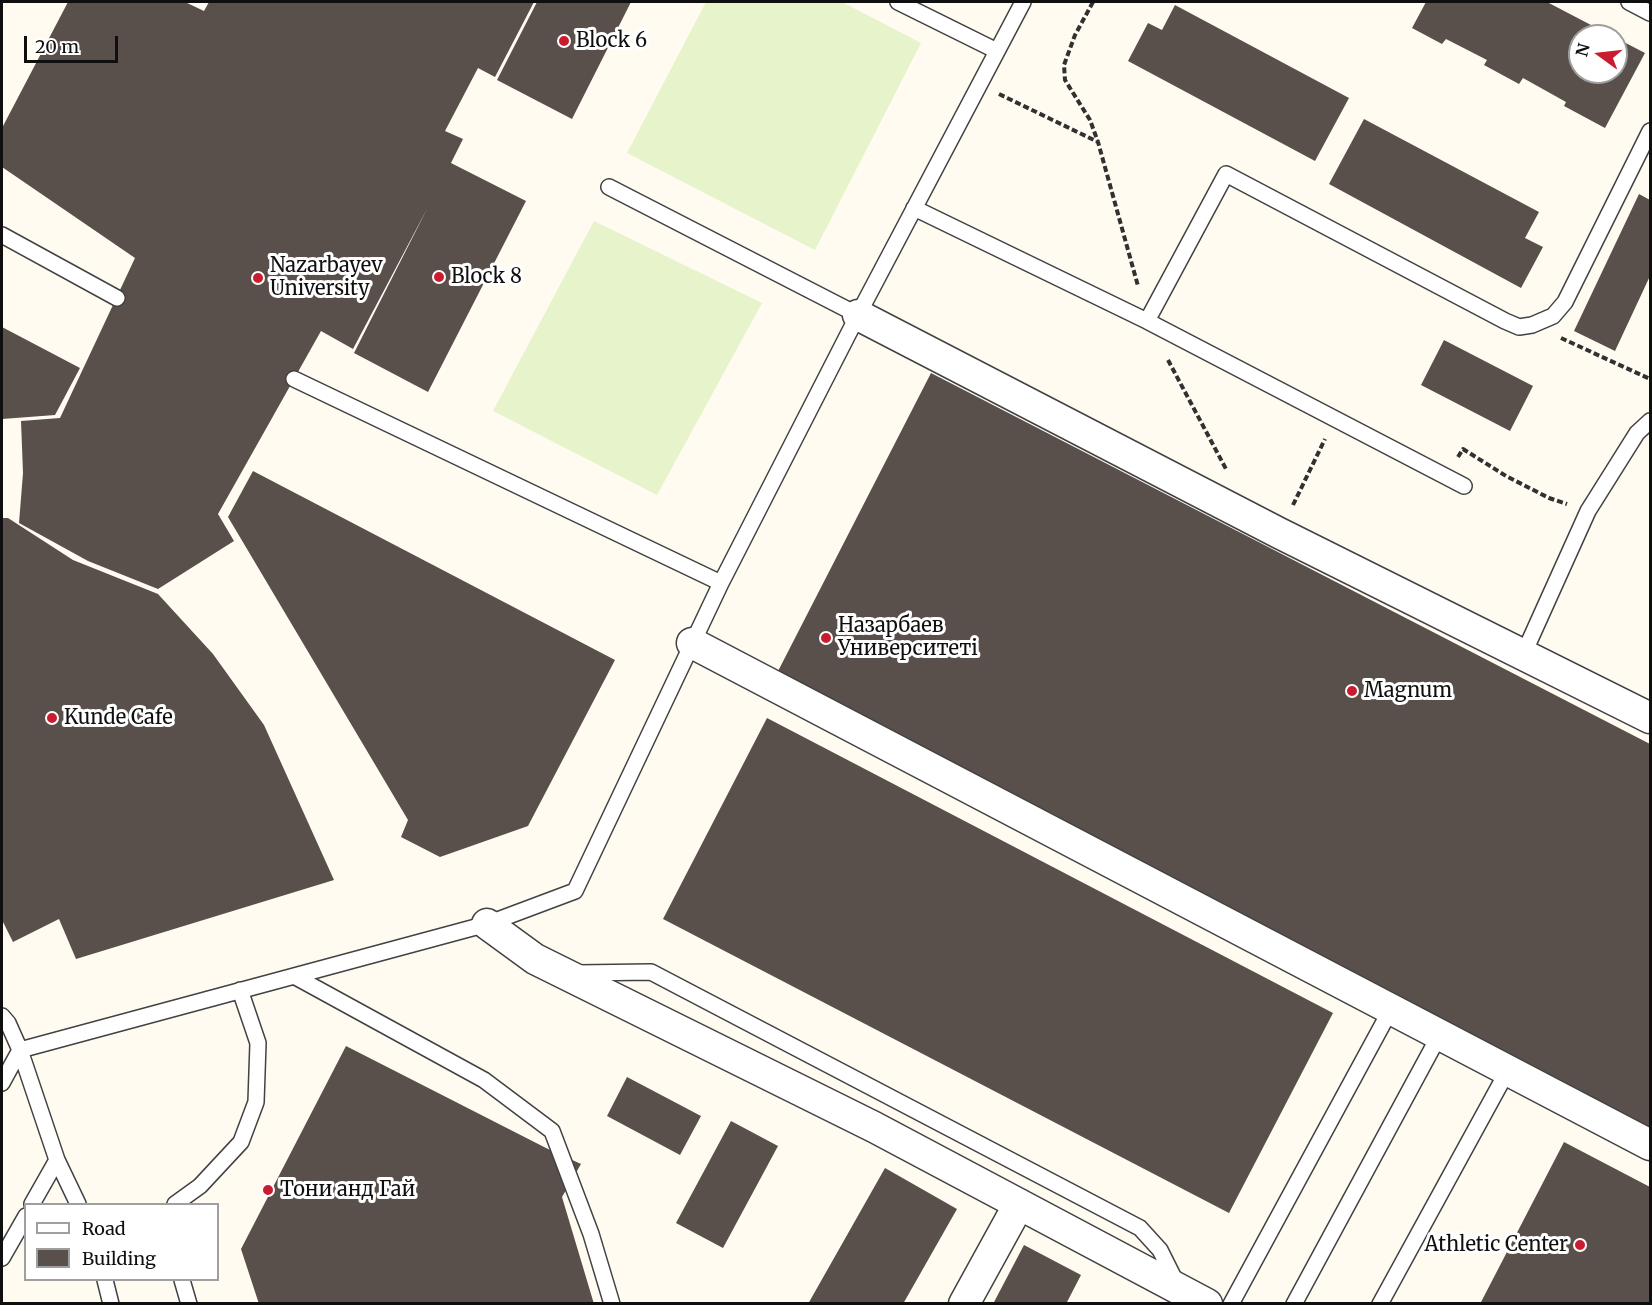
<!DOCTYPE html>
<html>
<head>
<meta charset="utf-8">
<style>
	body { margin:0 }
	#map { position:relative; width:1652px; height:1305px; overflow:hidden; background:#fffbf1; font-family:Merriweather,serif }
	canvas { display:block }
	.frame { position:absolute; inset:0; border:3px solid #0f0f0f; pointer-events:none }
	.legend { position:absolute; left:24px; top:1203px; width:195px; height:78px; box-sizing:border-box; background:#fff; border:2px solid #9f9f9f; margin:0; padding:8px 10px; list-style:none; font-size:18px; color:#0f0f0f }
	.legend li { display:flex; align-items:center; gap:12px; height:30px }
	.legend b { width:30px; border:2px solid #9f9f9f }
	.north { position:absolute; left:1568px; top:24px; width:60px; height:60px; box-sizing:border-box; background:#fff; border:2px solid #9f9f9f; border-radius:50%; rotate:285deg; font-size:16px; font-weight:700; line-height:24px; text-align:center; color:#0f0f0f }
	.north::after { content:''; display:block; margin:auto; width:21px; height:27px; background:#c91d2f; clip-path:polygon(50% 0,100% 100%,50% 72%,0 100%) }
	.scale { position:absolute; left:24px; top:36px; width:94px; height:27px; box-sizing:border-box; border:3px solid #0f0f0f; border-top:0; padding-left:8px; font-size:18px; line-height:21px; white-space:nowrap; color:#0f0f0f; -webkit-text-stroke:4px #fff; paint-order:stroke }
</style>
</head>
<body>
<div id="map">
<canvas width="1652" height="1305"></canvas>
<div class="frame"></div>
<ul class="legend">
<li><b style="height:8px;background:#fff"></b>Road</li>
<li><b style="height:16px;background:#594f4b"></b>Building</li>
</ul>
<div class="north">N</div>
<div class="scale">20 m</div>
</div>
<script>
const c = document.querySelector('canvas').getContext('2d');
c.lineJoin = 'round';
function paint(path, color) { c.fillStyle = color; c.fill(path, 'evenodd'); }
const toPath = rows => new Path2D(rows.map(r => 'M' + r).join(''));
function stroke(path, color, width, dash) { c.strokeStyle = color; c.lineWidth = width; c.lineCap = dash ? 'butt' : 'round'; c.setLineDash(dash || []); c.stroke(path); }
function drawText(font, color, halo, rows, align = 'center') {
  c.font = font + ' Merriweather,serif'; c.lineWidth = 6; c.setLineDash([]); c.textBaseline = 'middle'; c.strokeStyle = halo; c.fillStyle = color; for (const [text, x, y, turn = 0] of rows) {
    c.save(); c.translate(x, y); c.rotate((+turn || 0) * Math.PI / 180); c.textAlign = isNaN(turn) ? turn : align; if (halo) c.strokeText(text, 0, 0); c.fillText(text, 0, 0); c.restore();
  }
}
const pitch = toPath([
	[706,2,842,2,921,43,815,250,627,153],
	[594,221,762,303,657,495,493,411]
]);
const building = toPath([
	[68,2,185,2,204,11,209,2,534,2,495,77,478,68,445,131,463,139,451,163,526,201,428,392,354,353,428,207,353,349,321,331,218,514,234,541,158,589,88,561,19,523,23,473,21,421,60,418,135,258,2,167,2,128],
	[537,2,631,2,572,119,497,80],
	[1426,2,1547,2,1612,36,1580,36,1580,72,1616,72,1616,38,1645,53,1605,128,1564,106,1566,102,1523,78,1519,84,1484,65,1487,60,1446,39,1442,44,1412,28],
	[1175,5,1349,98,1315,161,1128,61,1148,23,1162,30],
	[1364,119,1539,212,1525,238,1543,247,1521,288,1329,184],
	[1639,194,1650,200,1650,276,1615,351,1574,331],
	[2,327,80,368,55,415,2,419],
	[1444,340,1533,386,1510,431,1421,385],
	[931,373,1650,744,1650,1128,775,677],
	[253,471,615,660,528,826,440,857,401,837,408,820,228,517],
	[2,518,8,518,73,560,158,594,213,654,264,725,334,880,76,959,59,919,13,942,2,920],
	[767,718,1333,1013,1229,1213,663,919],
	[346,1046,546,1148,581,1164,562,1197,594,1304,259,1304,241,1249],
	[627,1077,701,1116,680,1155,607,1116],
	[731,1121,778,1146,723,1248,676,1223],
	[1564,1142,1650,1187,1650,1304,1480,1304],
	[885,1168,957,1209,903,1304,808,1304],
	[1024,1245,1081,1275,1066,1304,993,1304]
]);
const path = toPath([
	[1093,2,1075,35,1064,65,1065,80,1090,120,1098,142],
	[999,94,1098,142,1138,286],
	[1561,338,1650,379],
	[1168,360,1226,469],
	[1458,457,1463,449,1506,476,1549,498,1567,504],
	[1293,505,1325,439]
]);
const service = toPath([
	[898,2,997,51],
	[1629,2,1650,13],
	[609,187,858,315],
	[914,208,1147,321,1464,486],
	[2,235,117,298],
	[1147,321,1226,174,1505,321,1519,327,1532,325,1553,316,1565,302,1650,131],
	[294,379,721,583,858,315,1023,2],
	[1524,653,1588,511,1637,433,1650,421],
	[578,973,651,972,1140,1228,1160,1250,1177,1284],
	[294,976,484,1080,552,1131,591,1234,612,1304],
	[2,1016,8,1023,20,1050,2,1083],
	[32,1204,57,1160],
	[78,1204,57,1160,20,1050,487,924,575,891,721,583],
	[175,1204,200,1186,241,1142,256,1102,258,1043,240,990],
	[2,1258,26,1216],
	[105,1280,111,1304],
	[182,1280,189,1304],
	[1231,1304,1391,1009],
	[1294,1304,1440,1034],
	[1380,1304,1508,1070]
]);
const minor = toPath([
	[858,315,1279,533,1650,718],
	[692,643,1650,1145],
	[487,924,535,959,874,1127,1207,1304],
	[964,1304,1019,1204]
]);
const markers = [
	[564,41,6,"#c91d2f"],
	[439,277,6,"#c91d2f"],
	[258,278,6,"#c91d2f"],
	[826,638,6,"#c91d2f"],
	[1352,691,6,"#c91d2f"],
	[52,718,6,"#c91d2f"],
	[268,1190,6,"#c91d2f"],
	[1580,1245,6,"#c91d2f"]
];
const poiNames = [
	["Block 6",576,41],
	["Nazarbayev",270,266],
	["University",270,289],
	["Block 8",451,277],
	["Назарбаев",838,626],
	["Университеті",838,649],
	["Magnum",1364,691],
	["Kunde Cafe",64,718],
	["Тони анд Гай",280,1190],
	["Athletic Center",1568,1245,"right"]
];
paint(pitch, '#e7f3ca');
paint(building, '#594f4b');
stroke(service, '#424242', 18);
stroke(minor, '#424242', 33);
stroke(path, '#313131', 4, [6, 3]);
stroke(service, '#fff', 15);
stroke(minor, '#fff', 30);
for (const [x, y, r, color] of markers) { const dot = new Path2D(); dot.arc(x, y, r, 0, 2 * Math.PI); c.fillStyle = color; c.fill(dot); stroke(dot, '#fff', 2); }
drawText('20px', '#0f0f0f', '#fff', poiNames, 'left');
</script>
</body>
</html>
